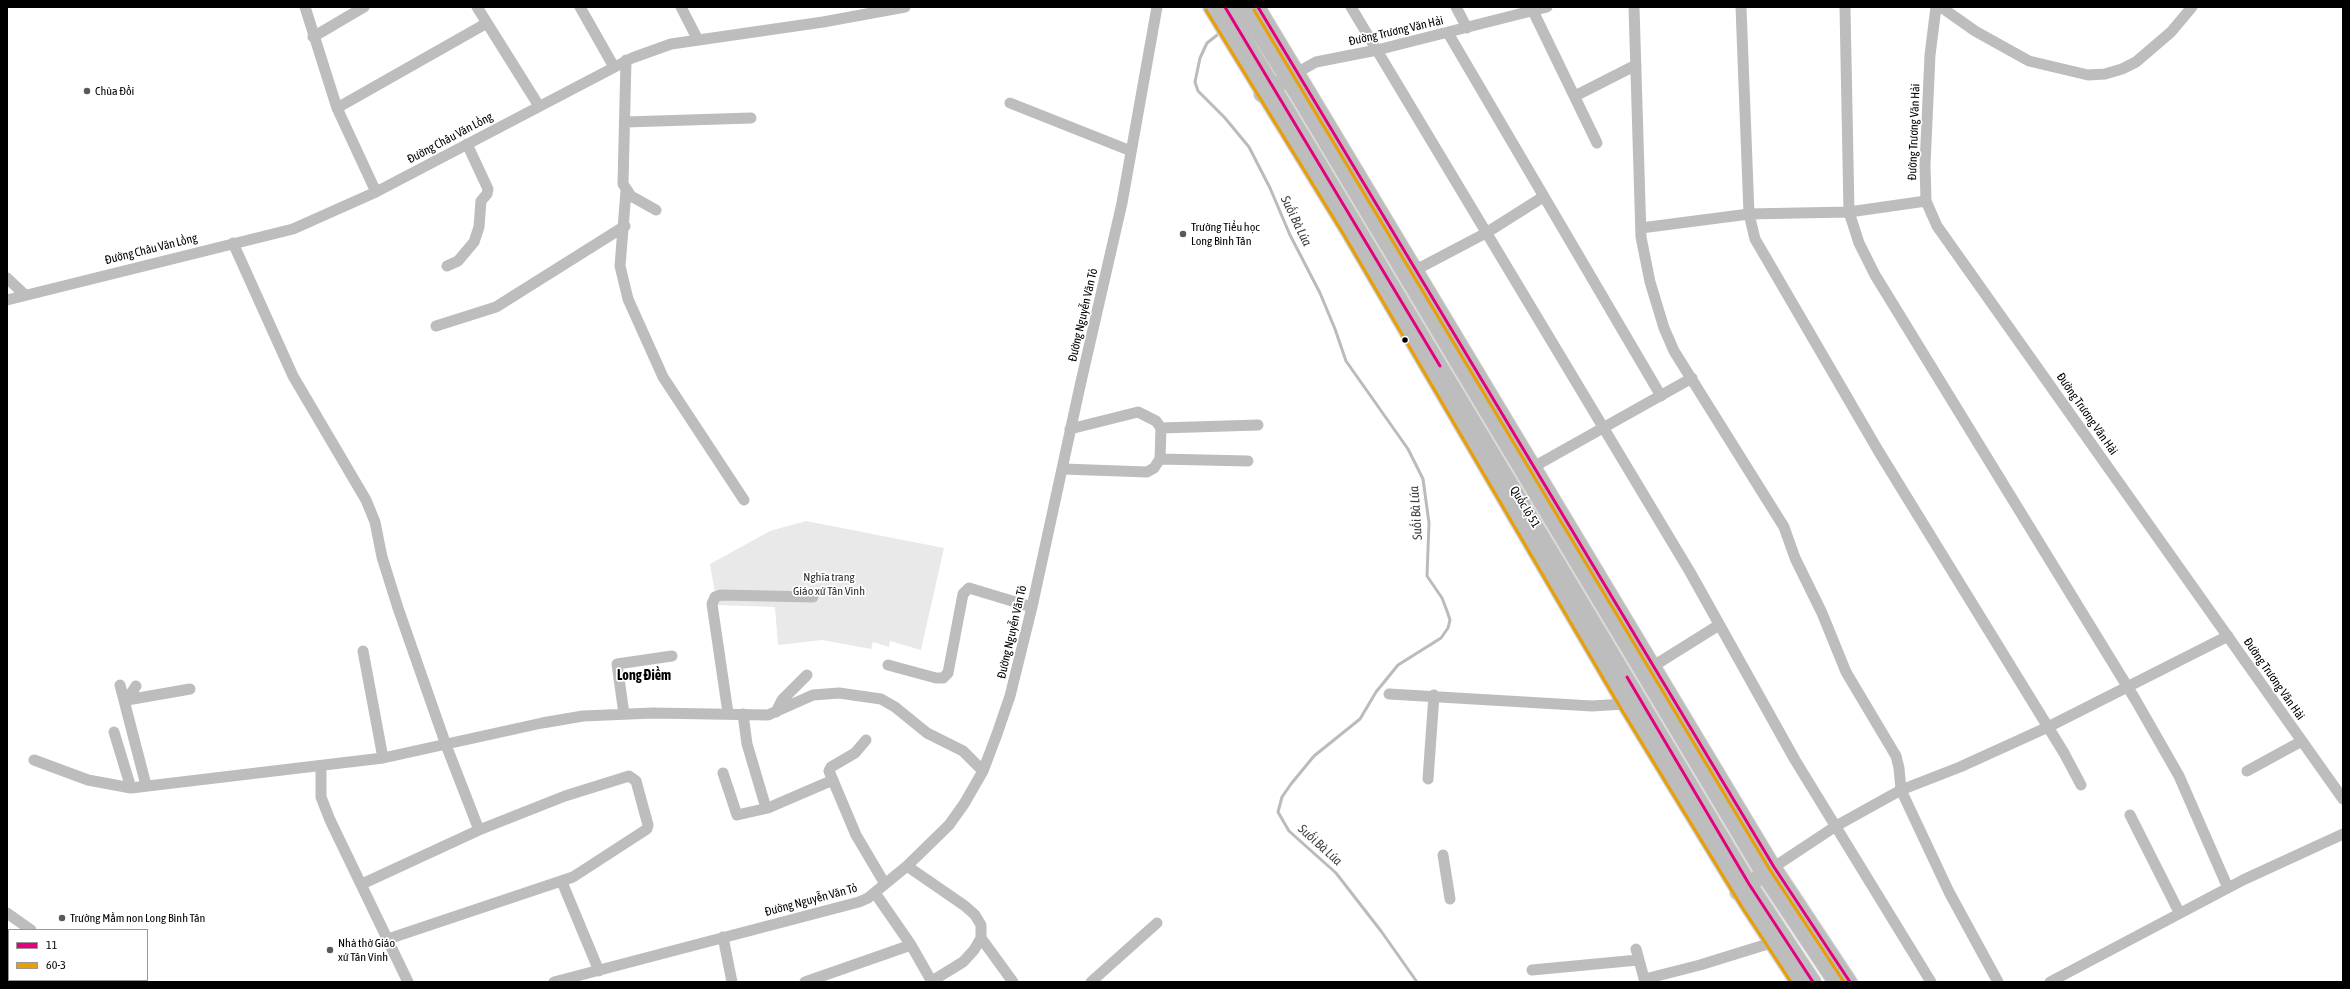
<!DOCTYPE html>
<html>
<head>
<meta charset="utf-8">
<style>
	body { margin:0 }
	#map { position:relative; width:2350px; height:989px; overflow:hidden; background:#fff; font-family:"Asap Condensed",sans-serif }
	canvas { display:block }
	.frame { position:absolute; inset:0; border:8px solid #000; pointer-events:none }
	.legend { position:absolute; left:8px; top:929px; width:140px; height:52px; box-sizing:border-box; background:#fff; border:1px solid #999; margin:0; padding:5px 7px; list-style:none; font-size:12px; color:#000 }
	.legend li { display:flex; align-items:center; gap:8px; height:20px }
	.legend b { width:20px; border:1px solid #999 }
</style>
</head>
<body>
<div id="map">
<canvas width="2350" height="989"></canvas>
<div class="frame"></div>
<ul class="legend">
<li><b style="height:5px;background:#e5007d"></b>11</li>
<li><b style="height:5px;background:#eb9e00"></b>60-3</li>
</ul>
</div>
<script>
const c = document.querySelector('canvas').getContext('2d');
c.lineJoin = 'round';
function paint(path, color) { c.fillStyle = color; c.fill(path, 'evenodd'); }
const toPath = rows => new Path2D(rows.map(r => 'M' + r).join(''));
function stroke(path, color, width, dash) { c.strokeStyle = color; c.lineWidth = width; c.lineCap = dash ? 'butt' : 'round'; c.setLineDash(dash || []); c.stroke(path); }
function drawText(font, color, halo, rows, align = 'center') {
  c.font = font + ' "Asap Condensed",sans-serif'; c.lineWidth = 3.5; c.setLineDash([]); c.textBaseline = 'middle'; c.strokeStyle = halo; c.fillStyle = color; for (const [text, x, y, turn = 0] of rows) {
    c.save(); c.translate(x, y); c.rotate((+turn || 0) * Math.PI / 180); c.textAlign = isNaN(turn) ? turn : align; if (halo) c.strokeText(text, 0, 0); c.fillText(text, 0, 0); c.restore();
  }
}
const green = toPath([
	[806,521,944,548,921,650,890,641,889,647,873,642,871,649,822,640,778,645,775,607,717,605,710,564,770,531]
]);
const stream = toPath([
	[1221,32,1207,43,1200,58,1195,82,1198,91,1225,118,1249,147,1270,188,1290,235,1320,293,1335,329,1346,361,1408,449,1423,479,1429,523,1427,576,1442,598,1447,611,1450,620,1448,628,1441,638,1398,665,1376,692,1360,719,1314,756,1291,784,1282,797,1278,812,1289,831,1336,873,1381,931,1417,982]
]);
const minor = toPath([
	[305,7,337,108,376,192],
	[477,7,539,106],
	[580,7,614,67],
	[681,7,698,40],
	[1351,7,1690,572,1795,760,1931,982],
	[1456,7,1467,28],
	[1634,7,1641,237,1650,282,1664,328,1674,351,1784,527,1795,558,1822,613,1846,672,1896,756,1899,768,1901,790,1949,892,1998,982],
	[1741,7,1749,214,1755,239,1879,452,2064,753,2081,785],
	[1845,7,1849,212,1859,243,1875,275,2135,699,2179,776,2228,888],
	[1936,7,1930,55,1925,165,1926,201,1937,226,2343,799],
	[1941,7,1975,31,2029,61,2088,75,2105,74,2122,69,2136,62,2171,32,2192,7],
	[1533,11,1597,143],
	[1448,33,1661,396],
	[313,37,364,7],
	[626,60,623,184,631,196,656,210],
	[1298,72,1316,62,1377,50,1547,7],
	[1575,96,1636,65],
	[1010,103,1131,151],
	[337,108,487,23],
	[626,122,751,118],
	[626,191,620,266,628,299,663,377,744,500],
	[1641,228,1749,214,1849,212,1926,201],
	[233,243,293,376,366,500,375,522,382,557,398,608,446,745,479,830],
	[447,266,458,261,474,242,479,227,481,201,487,194,488,189,467,144],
	[1408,274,1486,233,1543,197],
	[7,278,24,294],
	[7,300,293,229,376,192,632,58,671,44,823,22,905,7],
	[436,326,496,307,625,226],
	[1161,428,1258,425],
	[1160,459,1248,461],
	[1063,469,1147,472,1154,468,1160,459,1161,428,1156,421,1138,412,1070,429],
	[1528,470,1692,378],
	[363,651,383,758],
	[888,665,936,678,943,678,948,673,963,594,969,588,1032,607],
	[1647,670,1719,625],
	[120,685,146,785],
	[1389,694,1592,706,1624,704,1631,701],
	[127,700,190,689],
	[125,703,136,686],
	[776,712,782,700,807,675],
	[728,713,712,604,715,597,721,595,813,597],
	[624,714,617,664,672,656],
	[743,714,747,744,766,808],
	[114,732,131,788],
	[866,740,855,753,831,767,829,771,856,835,885,884],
	[34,760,88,780,131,788,383,758,542,723,583,716,653,713,768,715,813,695,839,693,881,699,895,707,927,733,963,751,983,771],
	[321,767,321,797,330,820,408,982],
	[2247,771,2302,741],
	[723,773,737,815,768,808,833,780],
	[1428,779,1434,695],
	[2130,815,2179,912],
	[1443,855,1450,899],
	[907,866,965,906,975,915,981,925,981,938,974,950,963,962,932,981],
	[1774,867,1836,826,1901,790,1960,767,2048,727,2228,636],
	[562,882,599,971],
	[362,884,479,830,565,796,629,776,636,781,648,825,647,829,573,877,388,939],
	[875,893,911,945,932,982],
	[7,913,31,930],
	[723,937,732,982],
	[981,938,1013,982],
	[1636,949,1645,982],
	[1532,970,1638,960],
	[1645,979,1700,965,1771,943],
	[106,980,109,982],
	[554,982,859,902,868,898,907,866,949,825,964,804,983,771,997,734,1010,696,1032,607,1080,386,1122,203,1157,7],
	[805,982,911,945],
	[1091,982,1157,923],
	[2050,982,2243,880,2343,834]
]);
const major = toPath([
	[1210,7,1348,232,1624,704,1746,904,1797,982],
	[1258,7,1774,867,1850,982]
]);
const highway = toPath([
	[1225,7,1749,884,1813,982],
	[1243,7,1300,98,1764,874,1836,982],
	[1262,94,1298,72],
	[1738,892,1774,867]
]);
const bus1 = toPath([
	[1225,7,1440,366],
	[1258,7,1774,867,1850,982],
	[1627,677,1749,884,1813,982]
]);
const bus2 = toPath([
	[1206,10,1344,235,1620,707,1742,907,1791,982],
	[1254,10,1770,870,1844,982]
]);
const markers = [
	[87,91,4,"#595959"],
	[1183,234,4,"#595959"],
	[1405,340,3.5,"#000"],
	[62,918,4,"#595959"],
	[330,950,4,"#595959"]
];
const streetNames = [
	["Đường Trương Văn Hải",1396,31,-13],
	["Đường Trương Văn Hải",1914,132,-88],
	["Đường Châu Văn Lồng",450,138,-28],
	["Đường Châu Văn Lồng",151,249,-14],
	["Đường Nguyễn Văn Tỏ",1083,315,-77],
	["Đường Trương Văn Hải",2087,414,55],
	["Quốc lộ 51",1525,507,59],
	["Đường Nguyễn Văn Tỏ",1012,632,-77],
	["Đường Trương Văn Hải",2274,679,55],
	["Đường Nguyễn Văn Tỏ",811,900,-15]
];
const poiNames = [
	["Chùa Đồi",95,91],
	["Trường Tiểu học",1191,227],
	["Long Bình Tân",1191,241],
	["Trường Mầm non Long Bình Tân",70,918],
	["Nhà thờ Giáo",338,943],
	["xứ Tân Vinh",338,957]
];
const parkNames = [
	["Nghĩa trang",829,577],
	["Giáo xứ Tân Vinh",829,591]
];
const waterNames = [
	["Suối Bà Lúa",1296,221,64],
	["Suối Bà Lúa",1416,513,-94],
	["Suối Bà Lúa",1320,845,42]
];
const quarterNames = [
	["Long Điềm",644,676]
];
paint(green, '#e9e9e9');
stroke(stream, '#bbb', 3);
stroke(major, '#dbdbdb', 16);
stroke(highway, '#dbdbdb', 18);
stroke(minor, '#bdbdbd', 11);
stroke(major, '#bdbdbd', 14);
stroke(highway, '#bdbdbd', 16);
stroke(bus1, '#e5007d', 3);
stroke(bus2, '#eb9e00', 3);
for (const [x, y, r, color] of markers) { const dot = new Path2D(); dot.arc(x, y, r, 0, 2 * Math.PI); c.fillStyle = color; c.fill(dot); stroke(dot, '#fff', 1.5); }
drawText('12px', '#000', '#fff', streetNames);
drawText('12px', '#000', '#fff', poiNames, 'left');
drawText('12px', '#2e2e2e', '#fff', parkNames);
drawText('italic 13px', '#3f3f3f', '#fff', waterNames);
drawText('bold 14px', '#000', '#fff', quarterNames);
</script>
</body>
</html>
